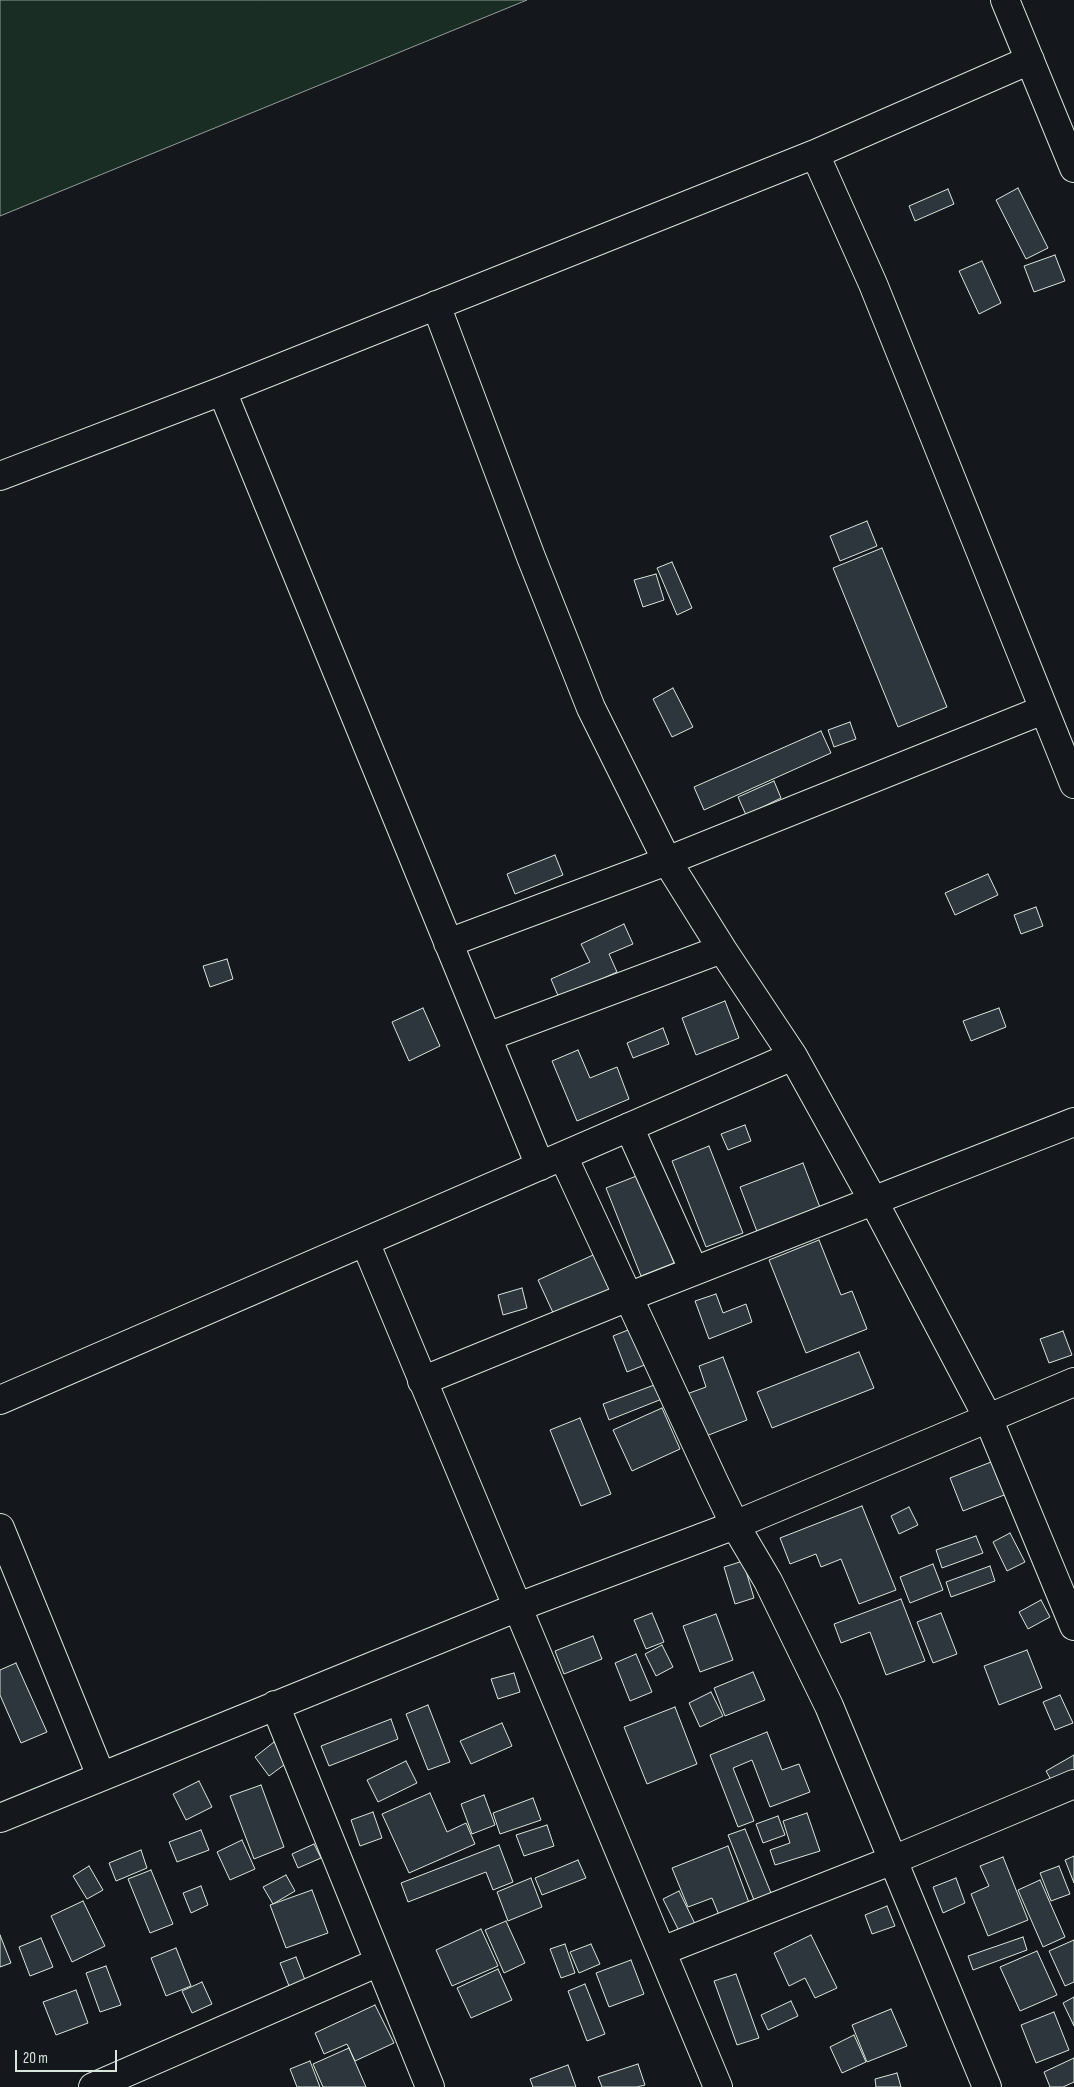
<!DOCTYPE html>
<html>
<head>
<meta charset="utf-8">
<style>
	body { margin:0 }
	#map { position:relative; width:1074px; height:2087px; overflow:hidden; background:#14181c; font-family:"Sofia Sans Condensed",sans-serif }
	canvas { display:block }
	.scale { position:absolute; left:15px; top:2050px; width:102px; height:22px; box-sizing:border-box; border:2px solid #d8e6dc; border-top:0; padding-left:6px; font-size:15px; line-height:18px; white-space:nowrap; color:#d8e6dc; -webkit-text-stroke:4px #14181c; paint-order:stroke }
</style>
</head>
<body>
<div id="map">
<canvas width="1074" height="2087"></canvas>
<div class="scale">20 m</div>
</div>
<script>
const c = document.querySelector('canvas').getContext('2d');
c.lineJoin = 'round';
function paint(path, color) { c.fillStyle = color; c.fill(path, 'evenodd'); }
const toPath = rows => new Path2D(rows.map(r => 'M' + r).join(''));
function stroke(path, color, width, dash) { c.strokeStyle = color; c.lineWidth = width; c.lineCap = dash ? 'butt' : 'round'; c.setLineDash(dash || []); c.stroke(path); }
const green = toPath([
	[0,0,527,0,0,216,0,0]
]);
const building = toPath([
	[1018,188,1048,248,1026,259,996,200,1018,188],
	[948,189,954,204,915,221,909,206,948,189],
	[1055,255,1065,281,1034,292,1024,266,1055,255],
	[982,261,1001,303,979,314,959,271,982,261],
	[867,521,877,546,840,561,830,536,867,521],
	[882,548,947,707,898,727,833,568,882,548],
	[672,562,692,608,677,615,657,568,672,562],
	[656,574,664,600,643,607,634,580,656,574],
	[673,688,693,727,672,737,653,699,673,688],
	[850,722,856,739,834,747,828,730,850,722],
	[821,731,831,753,704,810,694,787,821,731],
	[774,781,781,798,746,815,738,797,774,781],
	[555,855,563,875,515,894,507,874,555,855],
	[988,874,998,895,955,915,945,893,988,874],
	[1036,907,1043,926,1021,934,1014,915,1036,907],
	[624,924,633,944,609,954,617,972,559,998,551,979,590,962,581,944,624,924],
	[227,959,233,979,210,987,203,966,227,959],
	[725,1001,739,1038,696,1055,682,1018,725,1001],
	[423,1008,440,1046,409,1061,392,1022,423,1008],
	[999,1008,1006,1027,971,1041,963,1021,999,1008],
	[663,1028,669,1044,633,1058,627,1043,663,1028],
	[578,1050,590,1078,617,1067,629,1099,577,1121,552,1061,578,1050],
	[745,1125,751,1141,728,1150,721,1134,745,1125],
	[709,1146,743,1233,706,1247,672,1161,709,1146],
	[803,1163,824,1218,761,1242,740,1187,803,1163],
	[639,1175,674,1263,641,1276,606,1188,639,1175],
	[819,1240,841,1295,852,1291,867,1329,806,1353,769,1260,819,1240],
	[602,1251,619,1287,555,1317,538,1280,602,1251],
	[522,1288,527,1308,503,1315,498,1295,522,1288],
	[716,1294,723,1313,746,1304,752,1322,709,1339,695,1301,716,1294],
	[633,1328,647,1364,627,1372,613,1336,633,1328],
	[1063,1331,1072,1355,1049,1363,1040,1339,1063,1331],
	[859,1352,874,1388,772,1428,757,1392,859,1352],
	[723,1357,747,1420,701,1438,684,1395,706,1387,699,1366,723,1357],
	[657,1384,662,1399,609,1420,603,1404,657,1384],
	[662,1408,680,1449,632,1471,613,1430,662,1408],
	[580,1418,611,1494,581,1506,550,1430,580,1418],
	[1004,1457,1017,1490,963,1511,950,1478,1004,1457],
	[862,1506,896,1590,859,1604,841,1559,821,1567,816,1554,790,1564,780,1538,862,1506],
	[909,1507,918,1525,899,1534,891,1516,909,1507],
	[1010,1533,1025,1562,1007,1571,993,1542,1010,1533],
	[976,1536,983,1553,942,1568,936,1550,976,1536],
	[743,1561,754,1598,735,1604,724,1567,743,1561],
	[933,1564,943,1590,910,1603,900,1577,933,1564],
	[990,1566,995,1581,951,1597,946,1582,990,1566],
	[901,1599,925,1661,886,1675,870,1632,841,1643,834,1624,901,1599],
	[1041,1600,1050,1617,1028,1629,1019,1612,1041,1600],
	[652,1613,664,1642,646,1649,634,1620,652,1613],
	[941,1613,957,1654,933,1663,917,1622,941,1613],
	[716,1614,733,1660,700,1672,683,1626,716,1614],
	[593,1636,602,1659,564,1674,555,1651,593,1636],
	[662,1645,673,1667,656,1676,645,1654,662,1645],
	[1027,1650,1042,1688,999,1705,984,1666,1027,1650],
	[636,1654,652,1692,630,1701,615,1663,636,1654],
	[16,1663,47,1732,21,1743,0,1695,0,1670,16,1663],
	[753,1672,765,1700,725,1716,714,1688,753,1672],
	[514,1673,520,1692,498,1699,491,1679,514,1673],
	[711,1692,723,1716,700,1727,689,1703,711,1692],
	[1060,1695,1073,1723,1055,1730,1043,1702,1060,1695],
	[428,1705,450,1762,428,1770,406,1714,428,1705],
	[675,1707,697,1764,647,1784,624,1727,675,1707],
	[391,1719,398,1739,329,1766,321,1746,391,1719],
	[502,1723,512,1746,471,1764,460,1741,502,1723],
	[767,1732,782,1770,799,1764,810,1792,770,1807,752,1760,733,1768,754,1821,738,1827,710,1755,767,1732],
	[274,1742,288,1762,269,1776,255,1757,274,1742],
	[1074,1755,1074,1774,1054,1785,1046,1771,1074,1755],
	[406,1761,417,1783,378,1802,367,1780,406,1761],
	[199,1781,212,1807,186,1820,173,1794,199,1781],
	[261,1785,284,1847,254,1859,230,1796,261,1785],
	[430,1793,447,1832,466,1823,475,1844,409,1873,382,1814,430,1793],
	[484,1795,495,1825,472,1834,461,1804,484,1795],
	[533,1798,541,1820,500,1834,493,1813,533,1798],
	[373,1812,382,1838,360,1846,351,1820,373,1812],
	[807,1813,820,1851,775,1865,770,1850,790,1843,783,1821,807,1813],
	[778,1816,785,1835,763,1843,756,1824,778,1816],
	[547,1825,554,1846,524,1856,516,1835,547,1825],
	[745,1829,771,1893,754,1900,728,1835,745,1829],
	[201,1830,209,1850,177,1862,169,1842,201,1830],
	[242,1840,255,1869,230,1880,217,1852,242,1840],
	[314,1844,321,1858,298,1868,292,1854,314,1844],
	[499,1845,513,1882,493,1890,486,1872,408,1902,401,1883,499,1845],
	[728,1846,751,1908,721,1920,712,1898,688,1907,672,1868,728,1846],
	[141,1850,147,1868,116,1881,109,1863,141,1850],
	[1074,1856,1074,1883,1065,1860,1074,1856],
	[1003,1857,1028,1920,988,1936,971,1894,989,1886,980,1866,1003,1857],
	[578,1860,586,1878,542,1895,535,1878,578,1860],
	[89,1866,103,1890,87,1899,73,1876,89,1866],
	[1059,1866,1070,1894,1051,1901,1040,1873,1059,1866],
	[151,1870,173,1924,150,1933,128,1879,151,1870],
	[286,1875,295,1891,273,1904,263,1887,286,1875],
	[531,1878,542,1907,508,1921,497,1892,531,1878],
	[956,1878,965,1903,943,1913,933,1887,956,1878],
	[1040,1880,1065,1937,1043,1947,1018,1890,1040,1880],
	[201,1886,208,1905,191,1913,183,1893,201,1886],
	[312,1890,328,1933,286,1948,270,1905,312,1890],
	[679,1891,698,1930,682,1937,663,1899,679,1891],
	[83,1901,105,1946,72,1962,51,1916,83,1901],
	[887,1906,895,1926,872,1934,865,1915,887,1906],
	[506,1921,525,1963,504,1973,485,1930,506,1921],
	[481,1929,498,1966,452,1986,436,1950,481,1929],
	[0,1935,11,1963,0,1967,0,1935],
	[811,1935,837,1988,815,1998,805,1978,789,1986,774,1953,811,1935],
	[1023,1937,1027,1950,973,1970,968,1956,1023,1937],
	[41,1938,53,1967,30,1976,19,1947,41,1938],
	[1074,1940,1074,1982,1065,1986,1049,1951,1074,1940],
	[565,1944,575,1973,561,1978,550,1949,565,1944],
	[591,1944,600,1964,579,1973,570,1952,591,1944],
	[176,1948,191,1986,166,1996,151,1958,176,1948],
	[1037,1951,1057,1995,1020,2011,1000,1967,1037,1951],
	[296,1957,305,1980,289,1986,280,1963,296,1957],
	[631,1960,644,1994,609,2007,596,1973,631,1960],
	[106,1966,121,2005,100,2012,86,1973,106,1966],
	[498,1969,512,2000,471,2018,457,1988,498,1969],
	[736,1974,759,2038,737,2045,714,1981,736,1974],
	[202,1982,212,2004,192,2013,182,1991,202,1982],
	[585,1984,605,2034,587,2041,568,1991,585,1984],
	[76,1990,88,2023,56,2035,43,2002,76,1990],
	[1074,1997,1074,2026,1063,2003,1074,1997],
	[791,2001,798,2016,768,2030,761,2015,791,2001],
	[375,2005,394,2043,355,2061,347,2044,324,2054,315,2033,375,2005],
	[891,2009,907,2046,867,2062,852,2025,891,2009],
	[1054,2012,1069,2050,1036,2063,1021,2025,1054,2012],
	[854,2035,866,2062,842,2073,830,2047,854,2035],
	[349,2048,366,2087,323,2087,313,2064,349,2048],
	[1074,2058,1074,2082,1063,2087,1050,2087,1044,2072,1074,2058],
	[310,2061,320,2087,297,2087,290,2069,310,2061],
	[638,2064,645,2085,637,2087,602,2087,598,2077,638,2064],
	[568,2065,576,2087,533,2087,530,2079,568,2065],
	[897,2073,901,2087,876,2087,875,2079,897,2073]
]);
const street = toPath([
	[1005,0,1074,168],
	[815,154,873,284,1074,784],
	[436,305,531,557,591,708,667,861,722,949,793,1056,874,1202,988,1418,1074,1626],
	[222,391,540,1166],
	[0,476,222,391,815,154,1030,60],
	[448,943,667,861,1043,710],
	[487,1037,722,949],
	[629,1127,694,1271],
	[563,1156,715,1484,735,1525,768,1581,829,1706,987,2087],
	[365,1242,718,2087],
	[422,1381,628,1297,1074,1122],
	[0,1400,793,1056],
	[0,1528,101,1776],
	[275,1705,430,2087],
	[0,1818,518,1607,735,1525,1074,1382],
	[662,1951,893,1860,1074,1784],
	[93,2087,379,1962]
]);
paint(green, '#1a2d24');
stroke(green, '#939e99', 1);
paint(building, '#2c363c');
stroke(building, '#d8e6dc', 1);
stroke(street, '#d8e6dc', 30);
stroke(street, '#14181c', 28);
</script>
</body>
</html>
